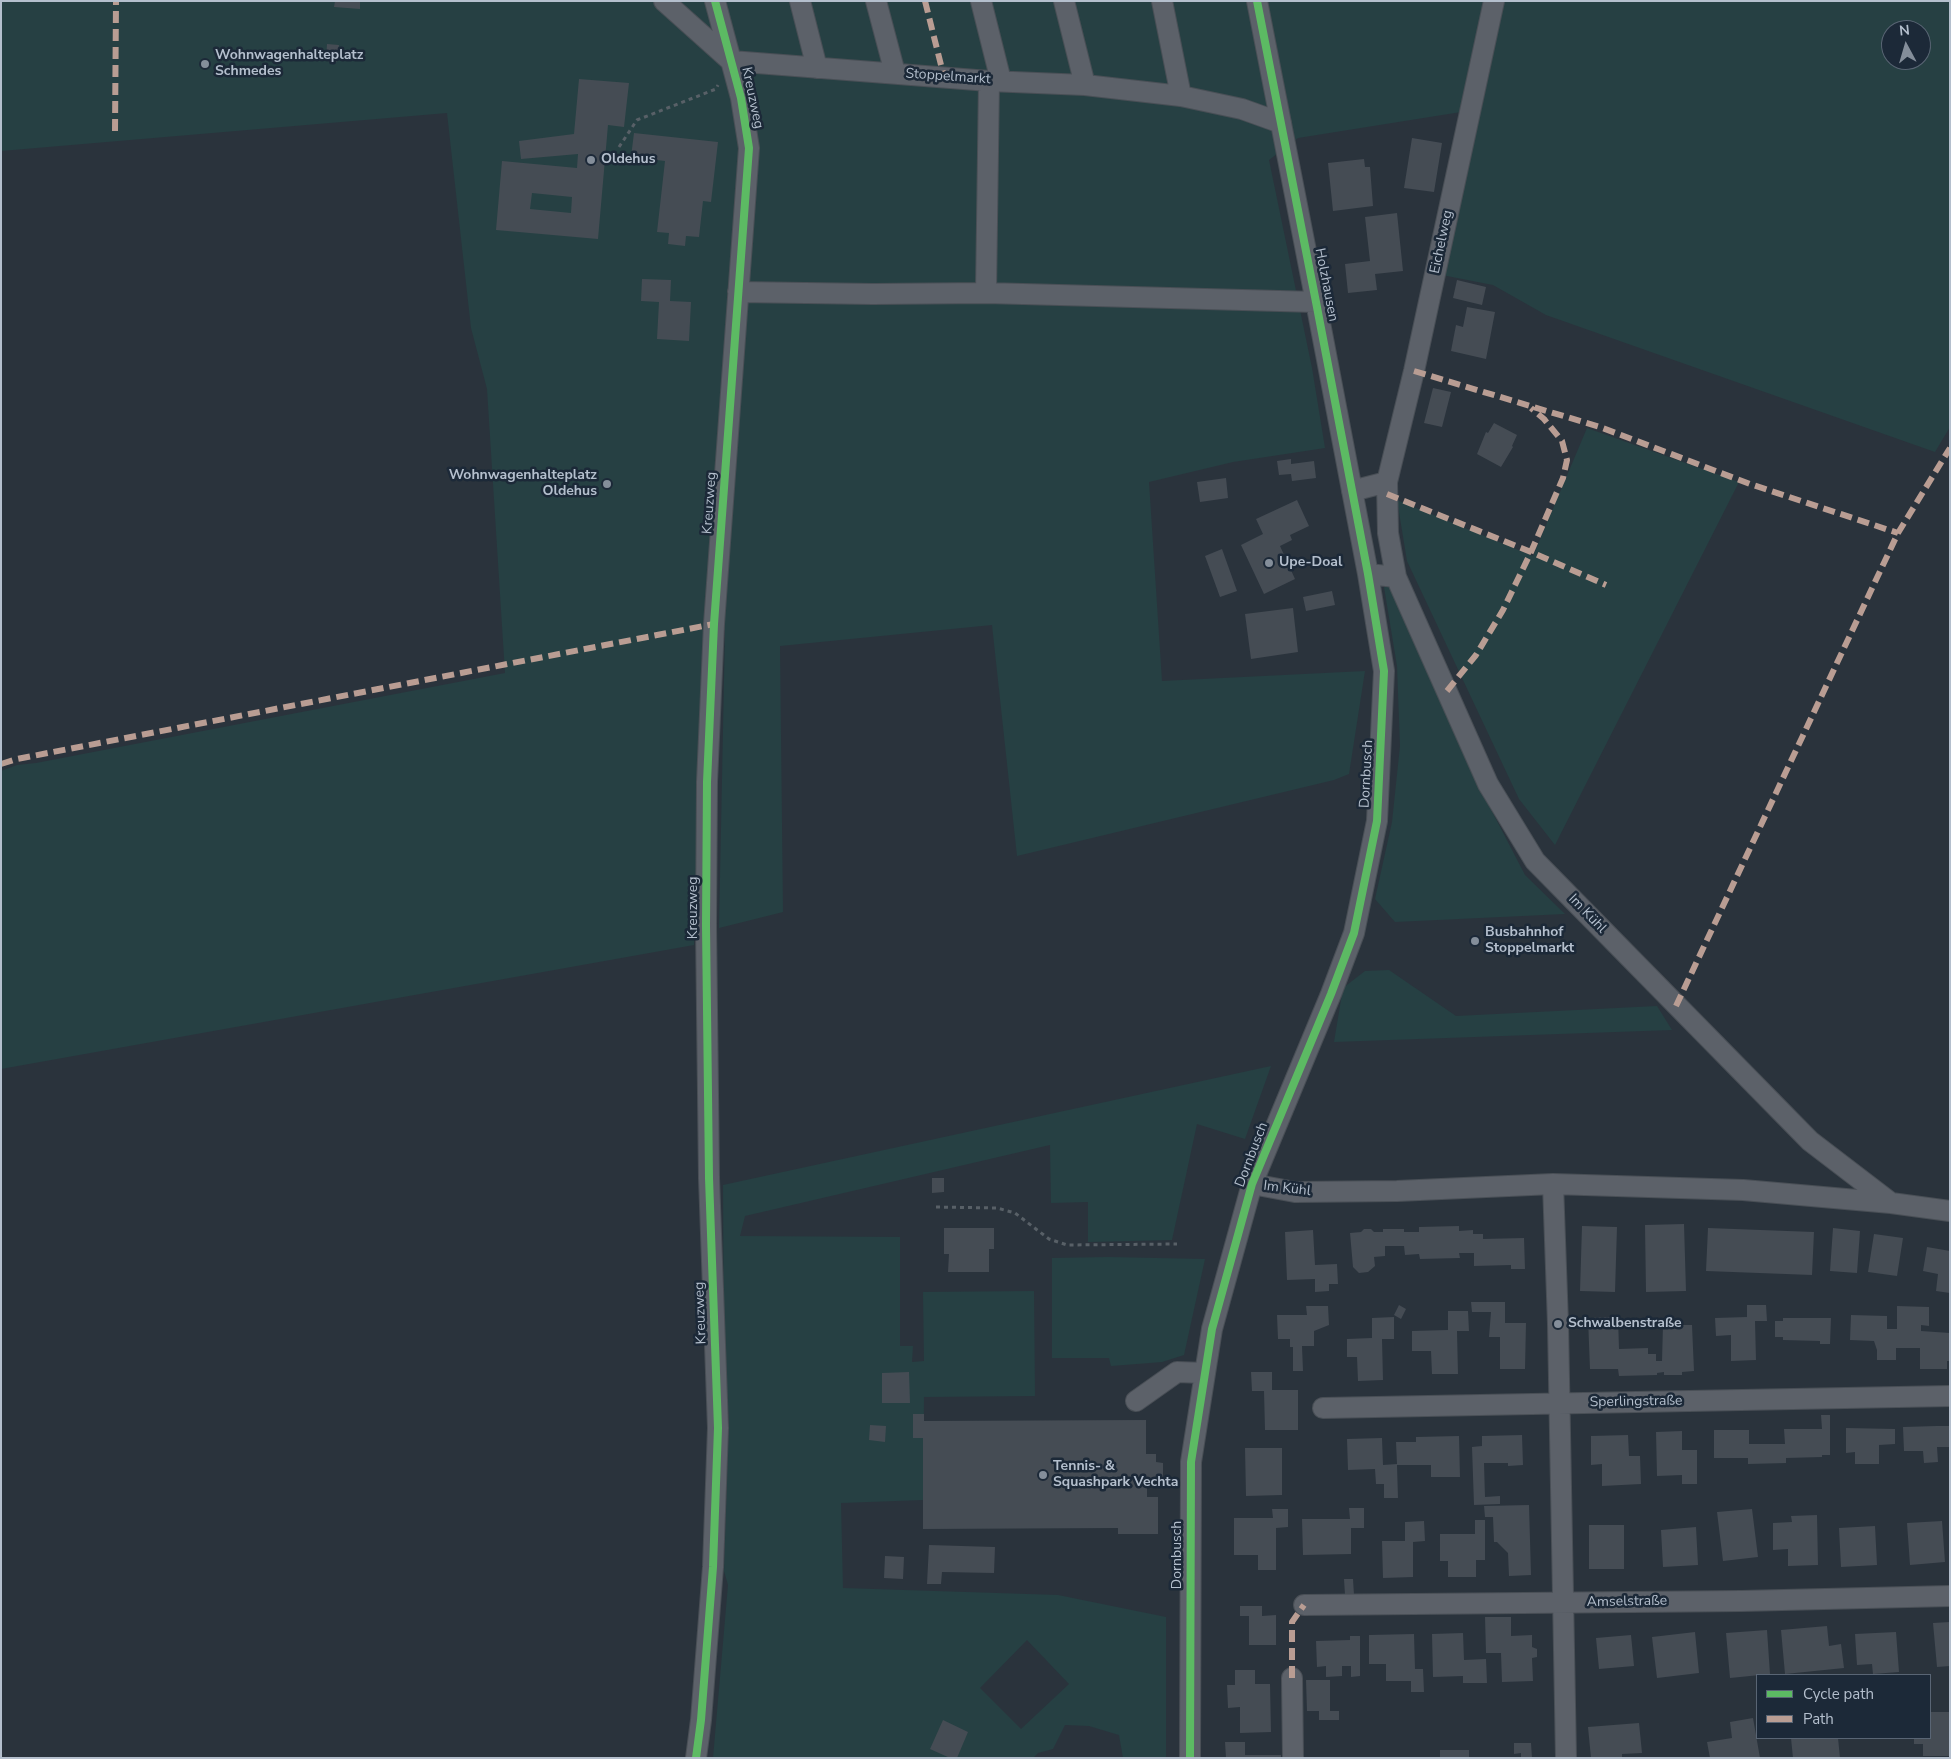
<!DOCTYPE html>
<html>
<head>
<meta charset="utf-8">
<style>
	body { margin:0 }
	#map { position:relative; width:1951px; height:1759px; overflow:hidden; background:#2a333c; font-family:"Nunito Sans",sans-serif }
	canvas { display:block }
	.frame { position:absolute; inset:0; border:2px solid #b4bfcd; pointer-events:none }
	.legend { position:absolute; left:1756px; top:1674px; width:175px; height:65px; box-sizing:border-box; background:#1c2938; border:1px solid #596574; margin:0; padding:6px 9px; list-style:none; font-size:15px; color:#b4bfcd }
	.legend li { display:flex; align-items:center; gap:10px; height:25px }
	.legend b { width:25px; border:1px solid #596574 }
	.north { position:absolute; left:1881px; top:20px; width:50px; height:50px; box-sizing:border-box; background:#1c2938; border:1px solid #596574; border-radius:50%; rotate:354deg; font-size:14px; font-weight:700; line-height:20px; text-align:center; color:#b4bfcd }
	.north::after { content:''; display:block; margin:auto; width:18px; height:22px; background:#848e9a; clip-path:polygon(50% 0,100% 100%,50% 72%,0 100%) }
</style>
</head>
<body>
<div id="map">
<canvas width="1951" height="1759"></canvas>
<div class="frame"></div>
<ul class="legend">
<li><b style="height:6px;background:#5cba63"></b>Cycle path</li>
<li><b style="height:6px;background:#b99d93"></b>Path</li>
</ul>
<div class="north">N</div>
</div>
<script>
const c = document.querySelector('canvas').getContext('2d');
c.lineJoin = 'round';
function paint(path, color) { c.fillStyle = color; c.fill(path, 'evenodd'); }
const toPath = rows => new Path2D(rows.map(r => 'M' + r).join(''));
function stroke(path, color, width, dash) { c.strokeStyle = color; c.lineWidth = width; c.lineCap = dash ? 'butt' : 'round'; c.setLineDash(dash || []); c.stroke(path); }
function drawText(font, color, halo, rows, align = 'center') {
  c.font = font + ' "Nunito Sans",sans-serif'; c.lineWidth = 5; c.setLineDash([]); c.textBaseline = 'middle'; c.strokeStyle = halo; c.fillStyle = color; for (const [text, x, y, turn = 0] of rows) {
    c.save(); c.translate(x, y); c.rotate((+turn || 0) * Math.PI / 180); c.textAlign = isNaN(turn) ? turn : align; if (halo) c.strokeText(text, 0, 0); c.fillText(text, 0, 0); c.restore();
  }
}
const green = toPath([
	[1,1,1484,1,1461,112,1298,138,1269,160,1312,368,1325,448,1233,462,1149,482,1162,681,1365,671,1349,774,1334,780,1017,856,992,625,780,646,783,912,719,928,725,630,708,634,694,945,1,1069,1,771,17,765,36,763,505,673,487,389,471,328,447,113,1,151],
	[1503,1,1950,1,1950,427,1935,452,1546,315,1493,285,1442,275],
	[1891,30,1921,30,1921,60,1891,60],
	[1587,428,1739,482,1555,845,1519,799,1407,561,1397,500,1533,556],
	[1394,585,1484,796,1525,875,1565,914,1395,922,1375,899,1392,822,1400,746,1397,666,1384,587],
	[1389,970,1456,1016,1657,1006,1672,1030,1334,1042,1343,988,1365,971],
	[1271,1066,1245,1139,1197,1124,1172,1240,1088,1242,1088,1202,1051,1203,1050,1145,745,1216,740,1236,900,1237,900,1346,913,1346,912,1362,924,1361,923,1292,1034,1291,1035,1396,924,1397,923,1500,841,1503,843,1588,1058,1595,1166,1617,1166,1758,1123,1758,1119,1735,1089,1726,1065,1725,1053,1749,1038,1753,1033,1758,713,1758,728,1585,724,1571,729,1420,724,1359,723,1185],
	[1027,1640,1069,1684,1021,1729,980,1688],
	[1109,1257,1205,1259,1184,1355,1162,1362,1111,1366,1109,1358,1052,1358,1052,1258]
]);
const building = toPath([
	[335,1,360,1,360,9,334,7],
	[327,44,339,45,337,62,326,61],
	[579,79,629,83,624,127,608,125,598,239,496,230,502,161,577,168,578,154,521,159,519,141,574,134],
	[532,193,572,197,571,213,530,209],
	[634,133,718,142,711,202,703,201,699,237,686,236,685,246,668,244,669,233,657,232,665,161,631,157],
	[1412,138,1442,143,1434,192,1404,188],
	[1364,159,1365,167,1370,167,1373,206,1333,211,1328,163],
	[1397,213,1403,271,1375,274,1377,290,1348,293,1345,264,1370,261,1365,217],
	[642,279,671,280,670,301,691,302,689,341,657,339,659,302,641,301],
	[1457,280,1486,287,1482,305,1453,298],
	[1467,307,1495,312,1486,359,1451,351,1456,325,1463,327],
	[1433,388,1451,392,1442,427,1424,423],
	[1494,423,1517,435,1512,446,1513,447,1501,467,1477,454,1486,432,1488,433],
	[1291,459,1291,464,1314,461,1316,478,1292,481,1291,474,1279,475,1277,461],
	[1226,478,1228,498,1200,502,1197,482],
	[1297,500,1309,526,1290,535,1292,540,1280,546,1295,579,1264,594,1241,545,1263,534,1256,519],
	[1222,549,1237,591,1220,597,1205,556],
	[1332,591,1335,605,1306,611,1303,597],
	[1293,608,1298,652,1251,659,1245,614],
	[932,1178,944,1178,944,1192,932,1193],
	[1684,1224,1686,1291,1646,1292,1645,1225],
	[1459,1226,1459,1231,1473,1230,1473,1234,1483,1234,1483,1239,1524,1238,1525,1269,1511,1269,1511,1265,1474,1266,1474,1253,1459,1253,1460,1258,1420,1259,1419,1254,1405,1255,1404,1246,1385,1246,1385,1256,1374,1257,1375,1266,1368,1272,1359,1273,1353,1267,1350,1233,1361,1232,1364,1229,1371,1229,1374,1232,1383,1232,1383,1229,1404,1229,1404,1232,1419,1232,1419,1227],
	[1582,1226,1617,1227,1615,1292,1580,1291],
	[944,1228,994,1228,994,1249,989,1249,989,1272,948,1272,949,1254,944,1254],
	[1708,1228,1814,1232,1812,1275,1706,1271],
	[1833,1228,1860,1231,1857,1273,1830,1271],
	[1313,1230,1315,1265,1337,1264,1338,1284,1329,1284,1329,1291,1315,1292,1315,1279,1287,1280,1285,1232],
	[1874,1234,1903,1238,1897,1276,1868,1272],
	[1927,1247,1950,1251,1950,1293,1936,1291,1938,1274,1923,1271],
	[1471,1302,1505,1302,1505,1323,1526,1323,1525,1369,1500,1369,1500,1337,1489,1337,1491,1312,1472,1312],
	[1399,1305,1406,1309,1401,1319,1394,1315],
	[1747,1305,1766,1305,1767,1321,1755,1321,1756,1360,1731,1361,1731,1335,1716,1336,1715,1318,1747,1317],
	[1306,1306,1328,1306,1329,1325,1314,1331,1314,1346,1302,1346,1303,1371,1293,1371,1293,1347,1290,1347,1290,1339,1278,1339,1277,1315,1307,1315],
	[1897,1306,1929,1307,1929,1326,1921,1325,1921,1331,1950,1333,1950,1361,1947,1361,1947,1369,1920,1369,1920,1348,1896,1348,1896,1360,1877,1360,1877,1350,1874,1341,1850,1340,1851,1315,1887,1316,1887,1329,1897,1329],
	[1448,1311,1468,1311,1469,1331,1457,1331,1458,1374,1432,1374,1431,1351,1412,1351,1412,1331,1448,1330],
	[1394,1317,1394,1339,1382,1339,1383,1380,1358,1381,1357,1357,1347,1357,1347,1339,1372,1338,1372,1318],
	[1618,1317,1619,1349,1648,1348,1648,1354,1656,1354,1656,1361,1662,1361,1663,1325,1692,1325,1694,1371,1682,1372,1682,1375,1664,1375,1664,1372,1657,1373,1657,1375,1619,1376,1618,1369,1590,1369,1588,1318],
	[1783,1318,1831,1318,1830,1344,1820,1344,1820,1341,1783,1340,1783,1337,1775,1337,1775,1321,1783,1321],
	[909,1372,910,1403,882,1403,882,1373],
	[1251,1372,1272,1372,1272,1390,1298,1390,1298,1430,1265,1430,1264,1391,1252,1391],
	[913,1414,924,1414,924,1421,1146,1420,1146,1454,1156,1454,1156,1462,1163,1463,1163,1487,1147,1487,1147,1497,1158,1497,1158,1534,1118,1534,1118,1528,923,1529,923,1438,913,1438],
	[1821,1415,1830,1415,1830,1455,1822,1455,1822,1457,1786,1458,1786,1463,1748,1464,1748,1458,1714,1458,1714,1430,1749,1430,1749,1444,1785,1444,1784,1429,1822,1429],
	[870,1425,886,1426,885,1442,869,1440],
	[1937,1426,1950,1426,1950,1447,1937,1447,1938,1462,1924,1463,1923,1451,1904,1451,1903,1427],
	[1846,1428,1895,1429,1895,1444,1879,1445,1879,1464,1855,1464,1855,1452,1846,1453],
	[1682,1431,1682,1450,1697,1450,1697,1484,1682,1484,1682,1475,1657,1476,1656,1432],
	[1522,1435,1523,1465,1508,1466,1508,1463,1484,1463,1485,1497,1500,1496,1500,1504,1474,1505,1472,1447,1482,1446,1482,1436],
	[1628,1435,1629,1456,1640,1456,1641,1484,1602,1486,1602,1464,1591,1465,1591,1436],
	[1459,1436,1460,1477,1431,1477,1431,1465,1397,1465,1398,1498,1384,1498,1384,1484,1376,1484,1375,1469,1348,1470,1347,1439,1382,1438,1383,1465,1397,1464,1396,1442,1416,1442,1416,1437],
	[1245,1448,1282,1448,1282,1495,1246,1496],
	[1529,1505,1531,1575,1509,1576,1508,1553,1497,1542,1494,1542,1493,1517,1485,1517,1484,1506],
	[1349,1508,1364,1508,1364,1528,1351,1528,1351,1554,1303,1555,1302,1519,1350,1519],
	[1272,1509,1288,1509,1288,1527,1276,1528,1276,1570,1258,1570,1258,1555,1234,1555,1234,1518,1273,1518],
	[1752,1509,1758,1557,1723,1561,1717,1512],
	[1817,1515,1818,1565,1788,1566,1788,1549,1773,1550,1773,1523,1792,1522,1791,1516],
	[1475,1520,1485,1520,1485,1560,1476,1560,1476,1577,1448,1577,1448,1561,1440,1561,1440,1534,1475,1534],
	[1424,1521,1425,1541,1413,1542,1413,1577,1383,1578,1382,1541,1405,1541,1405,1522],
	[1942,1521,1945,1562,1910,1565,1907,1523],
	[1589,1525,1624,1525,1624,1569,1589,1569],
	[1875,1526,1877,1565,1841,1567,1839,1528],
	[1696,1527,1698,1565,1663,1567,1661,1530],
	[929,1545,995,1547,994,1573,942,1572,941,1584,927,1584],
	[885,1556,904,1557,903,1579,884,1578],
	[1344,1579,1353,1579,1354,1595,1345,1595],
	[1240,1606,1262,1606,1262,1616,1276,1615,1276,1645,1249,1645,1249,1616,1240,1616],
	[1485,1617,1511,1617,1511,1636,1532,1635,1532,1647,1537,1649,1537,1657,1532,1658,1533,1681,1502,1682,1501,1653,1486,1653],
	[1950,1622,1950,1666,1937,1667,1933,1623],
	[1827,1626,1829,1646,1841,1644,1844,1668,1785,1674,1781,1630],
	[1767,1630,1770,1674,1730,1678,1726,1633],
	[1695,1632,1699,1673,1657,1678,1652,1637],
	[1896,1632,1899,1672,1873,1674,1872,1664,1857,1665,1855,1634],
	[1463,1633,1464,1660,1486,1659,1487,1683,1463,1683,1463,1676,1433,1677,1432,1634],
	[1414,1634,1415,1669,1423,1669,1424,1692,1411,1692,1411,1681,1386,1681,1386,1664,1369,1664,1369,1635],
	[1631,1635,1634,1666,1599,1669,1596,1638],
	[1350,1636,1360,1636,1360,1676,1351,1677,1351,1666,1342,1666,1342,1676,1326,1677,1326,1666,1317,1667,1316,1641,1350,1640],
	[1235,1670,1255,1670,1255,1684,1270,1684,1271,1732,1240,1733,1240,1707,1228,1708,1227,1685,1235,1685],
	[1306,1680,1330,1680,1330,1711,1339,1711,1339,1720,1319,1720,1319,1711,1307,1711],
	[1930,1712,1950,1712,1950,1756,1923,1756,1923,1744,1914,1744,1914,1738,1930,1738],
	[1753,1718,1760,1758,1710,1758,1707,1742,1732,1738,1730,1722],
	[943,1720,968,1732,957,1758,950,1758,930,1749],
	[1639,1723,1642,1753,1622,1754,1622,1758,1591,1758,1588,1727],
	[1791,1738,1838,1738,1840,1758,1793,1758],
	[1225,1742,1245,1742,1245,1755,1281,1755,1281,1758,1226,1758],
	[1514,1743,1531,1743,1532,1758,1521,1758,1521,1753,1514,1754],
	[1440,1750,1469,1750,1469,1758,1440,1758]
]);
const path = toPath([
	[619,147,637,120,716,89,718,85],
	[936,1207,997,1208,1015,1213,1049,1239,1067,1245,1177,1244]
]);
const minor = toPath([
	[664,1,731,61,989,81,1085,85,1181,96,1242,109,1281,123],
	[800,1,817,68],
	[876,1,895,73],
	[981,1,1001,81],
	[1064,1,1085,85],
	[1162,1,1181,96],
	[738,292,873,294,986,293,1316,302],
	[986,293,989,81],
	[1387,482,1388,533,1396,577],
	[1352,491,1387,482,1414,371,1494,1],
	[1368,574,1396,577,1488,784,1535,861,1810,1141,1891,1203],
	[1252,1184,1295,1192,1397,1191,1553,1184,1743,1190,1891,1203,1950,1211],
	[1553,1184,1558,1324,1566,1758],
	[1136,1401,1177,1372,1204,1373],
	[1323,1408,1950,1396],
	[1304,1605,1741,1601,1950,1596],
	[1292,1678,1293,1758],
	[696,1758,701,1720,713,1567,718,1428,709,1178,706,925,707,782,714,624,749,148,741,98,715,1],
	[1190,1758,1191,1462,1212,1329,1252,1184,1331,994,1354,933,1377,821,1384,671,1368,574,1316,302,1257,1]
]);
const quiet = toPath([
	[925,1,944,77],
	[115,131,116,1],
	[1414,371,1600,427,1750,484,1898,533],
	[1387,494,1531,552,1606,585],
	[1447,691,1476,655,1503,610,1531,552,1563,478,1567,460,1562,441,1544,419,1531,408],
	[1,764,17,759,714,624],
	[1676,1006,1898,533,1950,448],
	[1292,1678,1292,1622,1304,1605]
]);
const cycleway = toPath([
	[696,1758,701,1720,713,1567,718,1428,709,1178,706,925,707,782,714,624,749,148,741,98,715,1],
	[1190,1758,1191,1462,1212,1329,1252,1184,1331,994,1354,933,1377,821,1384,671,1368,574,1316,302,1257,1]
]);
const markers = [
	[205,64,5,"#848e9a"],
	[591,160,5,"#848e9a"],
	[607,484,5,"#848e9a"],
	[1269,563,5,"#848e9a"],
	[1475,941,5,"#848e9a"],
	[1558,1324,5,"#848e9a"],
	[1043,1475,5,"#848e9a"]
];
const poiNames = [
	["Wohnwagenhalteplatz",215,56],
	["Schmedes",215,72],
	["Oldehus",601,160],
	["Wohnwagenhalteplatz",597,476,"right"],
	["Oldehus",597,492,"right"],
	["Upe-Doal",1279,563],
	["Busbahnhof",1485,933],
	["Stoppelmarkt",1485,949],
	["Schwalbenstraße",1568,1324],
	["Tennis- &",1053,1467],
	["Squashpark Vechta",1053,1483]
];
const streetNames = [
	["Stoppelmarkt",948,77,4],
	["Kreuzweg",752,98,78],
	["Eichelweg",1442,242,-78],
	["Holzhausen",1326,285,79],
	["Kreuzweg",710,503,-86],
	["Dornbusch",1367,774,-87],
	["Kreuzweg",694,908,-90],
	["Im Kühl",1587,914,46],
	["Dornbusch",1252,1155,-69],
	["Im Kühl",1287,1189,7],
	["Kreuzweg",701,1313,-92],
	["Sperlingstraße",1636,1402,-1],
	["Dornbusch",1178,1555,-90],
	["Amselstraße",1627,1602,-1]
];
paint(green, '#264043');
paint(building, '#454c54');
stroke(minor, '#494f56', 22);
stroke(path, '#586067', 3, [4, 4]);
stroke(minor, '#5c6169', 20);
stroke(quiet, '#b99d93', 6, [12, 6]);
stroke(cycleway, '#5cba63', 8);
for (const [x, y, r, color] of markers) { const dot = new Path2D(); dot.arc(x, y, r, 0, 2 * Math.PI); c.fillStyle = color; c.fill(dot); stroke(dot, '#1c2938', 2); }
drawText('bold 14px', '#b4bfcd', '#1c2938', poiNames, 'left');
drawText('14px', '#b4bfcd', '#1c2938', streetNames);
</script>
</body>
</html>
